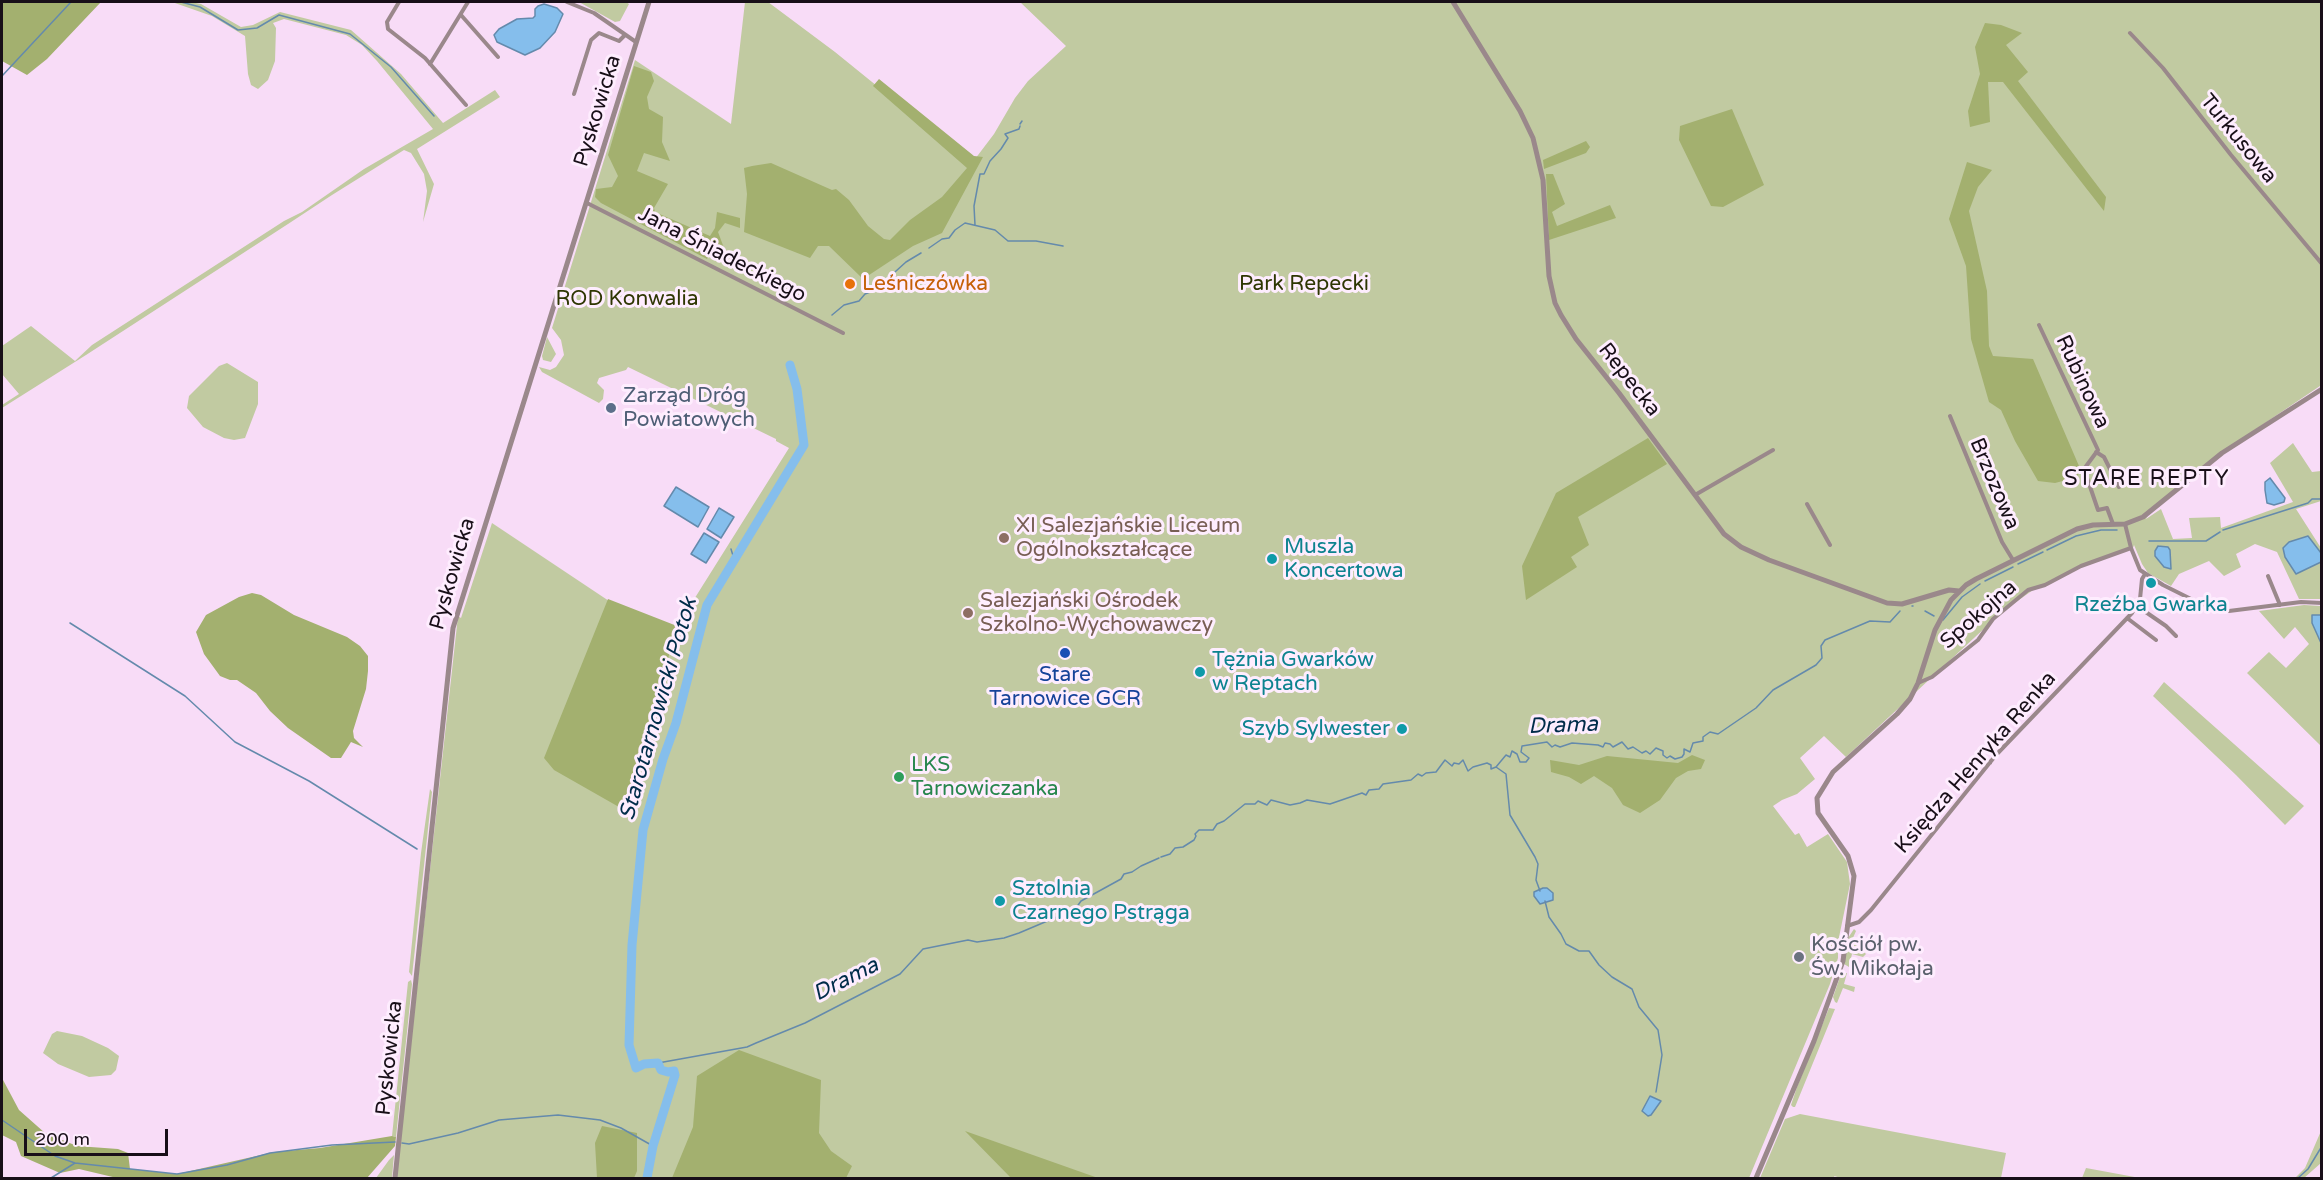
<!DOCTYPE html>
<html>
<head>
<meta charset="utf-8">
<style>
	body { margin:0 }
	#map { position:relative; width:2323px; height:1180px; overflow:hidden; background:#f8dcf7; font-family:"Varela Round",sans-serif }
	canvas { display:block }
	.frame { position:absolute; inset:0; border:3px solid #180f18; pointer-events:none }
	.scale { position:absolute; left:24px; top:1129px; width:144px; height:27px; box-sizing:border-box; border:3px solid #180f18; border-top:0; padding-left:8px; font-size:18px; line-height:21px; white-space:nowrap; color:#180f18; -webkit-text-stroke:4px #feedfe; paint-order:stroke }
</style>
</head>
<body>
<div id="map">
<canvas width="2323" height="1180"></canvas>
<div class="frame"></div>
<div class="scale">200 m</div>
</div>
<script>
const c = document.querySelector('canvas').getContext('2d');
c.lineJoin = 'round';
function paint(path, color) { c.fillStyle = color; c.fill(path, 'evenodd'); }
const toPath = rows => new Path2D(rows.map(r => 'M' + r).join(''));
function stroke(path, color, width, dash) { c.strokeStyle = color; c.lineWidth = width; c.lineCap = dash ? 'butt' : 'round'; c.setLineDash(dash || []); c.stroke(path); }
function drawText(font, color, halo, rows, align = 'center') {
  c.font = font + ' "Varela Round",sans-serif'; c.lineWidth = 6; c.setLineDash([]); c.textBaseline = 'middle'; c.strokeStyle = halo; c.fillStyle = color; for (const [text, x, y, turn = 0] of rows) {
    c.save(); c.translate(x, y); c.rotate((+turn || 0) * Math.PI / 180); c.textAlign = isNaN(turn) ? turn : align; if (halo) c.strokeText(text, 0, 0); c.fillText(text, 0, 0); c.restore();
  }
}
const green = toPath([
	[172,2,191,2,201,4,241,27,253,25,280,12,351,30,401,74,443,123,495,90,500,97,417,149,434,184,423,222,427,191,424,174,411,153,404,150,332,195,288,224,86,355,2,408,2,405,19,394,2,374,2,346,31,326,75,361,92,345,284,221,302,212,364,169,433,129,377,61,362,45,346,35,284,19,273,23,276,28,275,61,268,80,258,89,251,85,248,74,245,36,212,16],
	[579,2,626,2,629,4,620,21,615,22],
	[745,2,768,2,835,52,972,163,994,134,1015,98,1028,81,1066,46,1020,2,2321,2,2321,383,2320,386,2216,456,2151,509,2146,519,2161,509,2173,539,2192,538,2189,518,2220,517,2221,528,2293,502,2270,463,2293,443,2312,472,2321,471,2321,501,2296,509,2321,548,2321,599,2299,599,2277,552,2255,544,2236,554,2241,567,2224,576,2209,561,2179,574,2171,586,2148,573,2142,564,2134,545,2133,548,2074,569,2033,590,2002,612,1846,757,1824,736,1800,758,1815,779,1797,794,1782,800,1773,806,1795,835,1799,833,1807,847,1828,834,1847,862,1850,884,1838,942,1838,958,1830,984,1749,1178,396,1178,458,616,461,618,492,523,609,601,676,628,789,448,776,441,776,439,628,367,626,370,599,378,597,383,604,390,603,399,599,403,542,372,539,367,550,370,556,367,564,355,561,340,552,328,635,60,731,124],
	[547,337,556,354,551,362,543,360,542,356],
	[227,363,258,382,258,404,245,438,234,440,224,438,203,427,187,408,189,396,219,366],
	[2304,605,2321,606,2321,615,2312,615,2312,623,2321,643,2321,746,2247,673,2269,652,2286,668,2309,644,2295,627,2284,639,2259,611],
	[2164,682,2304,806,2285,825,2236,775,2153,696],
	[430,789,432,792,412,976,409,972,421,853],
	[1854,929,1856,931,1852,940,1866,954,1863,957,1852,954,1849,967,1844,964,1848,938],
	[1847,973,1844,984,1855,987,1854,992,1843,988,1837,1003,1835,1002,1833,997,1841,974],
	[411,980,412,984,396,1137,392,1136,408,982],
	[1829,1008,1835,1009,1795,1107,1793,1107,1791,1105,1797,1087],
	[57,1031,82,1036,108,1048,119,1056,116,1070,111,1075,89,1077,58,1064,43,1053,52,1034],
	[1800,1114,2006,1153,2001,1178,1841,1178,1834,1176,1835,1178,1760,1178,1785,1119],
	[2321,1131,2321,1163,2304,1178,2295,1178,2305,1168],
	[394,1155,392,1178,376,1178,389,1160],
	[2086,1168,2140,1178,2082,1178]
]);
const forest = toPath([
	[3,2,101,2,47,59,27,75,2,61],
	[1985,23,2001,25,2022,33,2006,45,2028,72,2018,81,2106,197,2104,211,2003,82,1988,82,1990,122,1970,127,1968,111,1980,74,1975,47],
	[634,66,651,72,654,81,647,97,649,109,663,117,662,142,670,161,644,153,637,171,668,184,654,208,655,212,710,236,715,228,717,212,740,218,740,228,725,223,718,232,724,248,713,247,707,259,601,203,595,197,596,189,612,187,618,176,608,155],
	[879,79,974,156,983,157,942,233,913,246,863,279,829,246,818,246,810,258,744,232,747,194,744,168,752,166,771,163,832,190,836,189,849,200,868,226,884,239,890,240,910,220,942,197,967,168,873,86],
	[1732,109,1764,185,1723,207,1711,206,1679,140,1680,126],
	[1586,141,1590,147,1586,153,1544,169,1543,160],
	[1967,162,1992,170,1978,187,1969,211,1987,291,1989,346,1993,356,2033,359,2079,466,2078,477,2055,483,2038,481,2015,441,2001,410,1989,402,1971,339,1966,266,1949,219],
	[1546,174,1553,174,1565,204,1552,212,1557,226,1610,205,1616,218,1549,240],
	[1648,438,1667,464,1578,517,1589,545,1571,557,1577,567,1526,600,1522,566,1556,493],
	[252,593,261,595,294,615,347,637,360,646,368,656,368,671,366,689,353,731,354,738,363,747,351,742,341,758,331,758,288,728,270,711,256,693,237,680,230,680,220,676,204,654,196,632,206,615,239,597],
	[608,599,677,626,626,811,554,770,544,758],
	[1692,755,1705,760,1701,769,1688,771,1676,778,1660,800,1640,813,1623,805,1612,788,1594,776,1581,784,1569,777,1551,772,1550,760,1579,765,1607,756,1678,763],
	[739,1050,821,1080,819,1133,831,1151,852,1166,846,1178,672,1178,693,1127,697,1076],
	[2,1078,19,1110,45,1133,77,1146,118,1149,128,1153,130,1169,177,1174,274,1152,320,1148,392,1136,396,1137,395,1146,367,1178,117,1178,79,1169,60,1173,21,1156,16,1142,2,1135],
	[602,1126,637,1133,637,1171,634,1178,597,1178,595,1143],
	[965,1131,1098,1178,1011,1178]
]);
const water = toPath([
	[544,4,557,8,563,14,555,32,540,48,525,55,497,42,494,35,499,29,517,19,533,18,535,16,535,9,538,6,544,4],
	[2270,478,2285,498,2284,502,2274,505,2267,503,2265,490,2265,482,2270,478],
	[676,487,709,507,698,527,664,506,676,487],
	[719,508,734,517,721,538,707,529,719,508],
	[704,533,719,542,706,563,691,554,704,533],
	[2308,536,2321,553,2321,562,2296,574,2285,557,2283,548,2289,542,2308,536],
	[2158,546,2168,547,2170,550,2171,569,2164,567,2155,556,2155,551,2158,546],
	[2312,615,2321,615,2321,643,2312,623,2312,615],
	[1543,888,1547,888,1553,893,1553,900,1540,904,1534,896,1534,892,1543,888],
	[1650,1096,1661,1101,1651,1115,1648,1116,1642,1111,1650,1096]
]);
const stream = toPath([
	[181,2,200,7,238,30,257,28,279,15,350,34,391,67,434,116],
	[2,76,71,2],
	[1020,124,1022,121],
	[975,225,974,206,980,174,984,174,990,161,1001,149,1008,138,1005,134,1019,129,1020,126],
	[929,248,942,239,949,238,955,230,965,223,995,230,1008,241,1036,241,1063,246],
	[832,315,844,305,859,301,865,294,875,290,906,262,921,253],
	[2223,530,2308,503,2312,499,2322,499],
	[2149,541,2206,541,2220,532],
	[731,549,734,559],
	[2047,550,2076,536,2101,530,2117,530],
	[2018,564,2043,552],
	[1985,581,2013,567],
	[1912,606,1913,606],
	[1925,611,1934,616],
	[1943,620,1962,597,1980,584],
	[70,623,185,696,235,742,309,781,417,849],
	[1496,767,1506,774,1510,815,1535,857,1538,864,1536,880,1540,891],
	[1161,857,1170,854,1175,848,1183,847,1194,840,1196,836,1195,834,1199,830,1213,830,1217,824,1224,821,1245,804,1255,804,1258,801,1267,805,1271,800,1290,805,1300,803,1307,800,1330,804,1362,793,1366,795,1369,790,1379,789,1383,784,1411,780,1418,774,1422,776,1426,773,1436,772,1445,760,1452,766,1454,763,1459,764,1463,760,1468,771,1473,767,1487,763,1491,765,1491,769,1496,767,1506,755,1510,757,1512,751,1517,754,1520,762,1526,762,1529,758,1521,752,1522,746,1547,742,1552,747,1555,745,1560,747,1572,743,1598,745,1603,747,1605,743,1610,744,1613,747,1622,742,1628,749,1633,747,1642,753,1646,751,1650,754,1656,748,1663,751,1663,755,1667,758,1670,756,1675,759,1682,757,1684,754,1684,749,1690,752,1693,743,1703,741,1703,737,1710,732,1718,734,1756,708,1773,690,1816,665,1822,658,1821,646,1825,640,1870,621,1890,622,1900,611],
	[1545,901,1549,917,1561,934,1566,944,1579,951,1589,951,1599,965,1612,977,1632,989,1639,1007,1658,1030,1662,1055,1656,1092],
	[658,1063,747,1047,756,1043,805,1023,900,974,923,949,968,940,977,942,1004,938,1019,933,1071,911,1076,908,1081,901,1121,879,1124,874,1132,872,1141,866,1159,858],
	[2,1120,55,1156,75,1163,177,1174,227,1165,270,1153,332,1145,395,1142],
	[402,1143,409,1144,458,1133,499,1120,558,1115,600,1120,621,1128,653,1146],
	[51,1178,75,1163],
	[2298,1178,2308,1169,2322,1146]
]);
const river = toPath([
	[647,1178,653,1146,675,1075,674,1071,668,1072,661,1070,658,1063,644,1064,636,1068,629,1045,632,945,643,830,663,759,676,723,707,605,804,445,797,389,790,365]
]);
const minor = toPath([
	[399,2,387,22,388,29,425,58,466,105],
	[567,2,594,13,636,42],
	[461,15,498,57],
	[2130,33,2163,68,2231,155,2322,264],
	[430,64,468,2],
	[574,94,591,40,599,33,619,41,625,35],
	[587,203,843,333],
	[2039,325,2098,450,2084,469,2098,510,2107,508,2113,524],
	[1950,416,2002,542,2013,560],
	[2096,452,2104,457,2119,487],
	[1695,495,1773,450],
	[1807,504,1830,545],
	[2125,524,2131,548,2140,570,2163,585,2195,601,2215,609,2229,611,2301,602,2322,603],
	[2268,576,2280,605],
	[2137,606,2166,626,2176,636],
	[2127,618,2156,640],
	[1918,683,1932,677,1978,640,1993,619,2028,590,2045,585,2081,566,2131,548],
	[1979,753,1990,763],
	[1847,926,1859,922,1871,910,1996,755,2132,613,2140,599,2142,579,2145,574]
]);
const tertiary = toPath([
	[1453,2,1520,111,1533,138,1543,180,1549,276,1555,303,1561,315,1576,339,1619,393,1724,534,1741,547,1769,560,1887,603,1902,604,1949,590,1959,591],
	[395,1178,453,628,649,2],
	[1756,1178,1814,1041,1843,961,1854,876,1848,856,1818,813,1817,798,1833,772,1897,714,1910,699,1918,683,1935,630,1951,600,1966,585,1976,579,2077,529,2093,525,2125,524,2143,517,2222,453,2322,389]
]);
const markers = [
	[850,284,6,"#e8710a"],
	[611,408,6,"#5c6f8a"],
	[1004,538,6,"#8d6e63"],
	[1272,559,6,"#0f9aa8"],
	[2151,583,6,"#0f9aa8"],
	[968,613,6,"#8d6e63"],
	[1065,653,6,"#1a4fb4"],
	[1200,672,6,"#0f9aa8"],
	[1402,729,6,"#0f9aa8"],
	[899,777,6,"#2e9e5b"],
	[1000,901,6,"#0f9aa8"],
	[1799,957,6,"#6b7280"]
];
const streetNames = [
	["Pyskowicka",598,111,-73],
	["Turkusowa",2238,139,51],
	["Jana Śniadeckiego",722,255,27],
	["Repecka",1629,380,52],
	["Rubinowa",2082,382,65],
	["Brzozowa",1994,484,67],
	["Pyskowicka",453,574,-74],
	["Spokojna",1979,615,-41],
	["Księdza Henryka Renka",1976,763,-49],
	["Pyskowicka",390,1058,-84]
];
const foodNames = [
	["Leśniczówka",862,284]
];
const parkNames = [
	["Park Repecki",1304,284],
	["ROD Konwalia",627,299]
];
const serviceNames = [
	["Zarząd Dróg",623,396],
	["Powiatowych",623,420]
];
const educationNames = [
	["XI Salezjańskie Liceum",1016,526],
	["Ogólnokształcące",1016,550],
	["Salezjański Ośrodek",980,601],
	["Szkolno-Wychowawczy",980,625]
];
const cultureNames = [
	["Muszla",1284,547],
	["Koncertowa",1284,571],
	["Rzeźba Gwarka",2151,605,"center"],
	["Tężnia Gwarków",1212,660],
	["w Reptach",1212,684],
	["Szyb Sylwester",1390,729,"right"],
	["Sztolnia",1012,889],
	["Czarnego Pstrąga",1012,913]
];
const transitNames = [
	["Stare",1065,675],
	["Tarnowice GCR",1065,699]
];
const leisureNames = [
	["LKS",911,765],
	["Tarnowiczanka",911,789]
];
const worshipNames = [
	["Kościół pw.",1811,945],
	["Św. Mikołaja",1811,969]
];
const neighbourhoodNames = [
	["STARE REPTY",2147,479]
];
const waterNames = [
	["Starotarnowicki Potok",659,709,-74],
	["Drama",1563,726,-2],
	["Drama",846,980,-27]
];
paint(green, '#c1caa1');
paint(forest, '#a3b06f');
paint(water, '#85beec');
stroke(water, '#648aac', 1.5);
stroke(stream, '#648aac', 1.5);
stroke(river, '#85beec', 9);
stroke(minor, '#9a888b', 4);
stroke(tertiary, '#9a888b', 5);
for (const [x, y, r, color] of markers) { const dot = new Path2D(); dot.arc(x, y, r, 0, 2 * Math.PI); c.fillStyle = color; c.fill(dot); stroke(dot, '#feedfe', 2); }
drawText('21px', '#180f18', '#feedfe', streetNames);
drawText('21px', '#c56008', '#feedfe', foodNames, 'left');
drawText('21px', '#2e3602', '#feedfe', parkNames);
drawText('21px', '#4e5e75', '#feedfe', serviceNames, 'left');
drawText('21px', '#785e54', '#feedfe', educationNames, 'left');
drawText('21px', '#0d838f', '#feedfe', cultureNames, 'left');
drawText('21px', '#164399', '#feedfe', transitNames);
drawText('21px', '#27864d', '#feedfe', leisureNames, 'left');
drawText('21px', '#5b616d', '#feedfe', worshipNames, 'left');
c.letterSpacing = '1.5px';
drawText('22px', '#180f18', '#feedfe', neighbourhoodNames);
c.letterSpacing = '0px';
drawText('italic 22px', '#002c4a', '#feedfe', waterNames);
</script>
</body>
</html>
